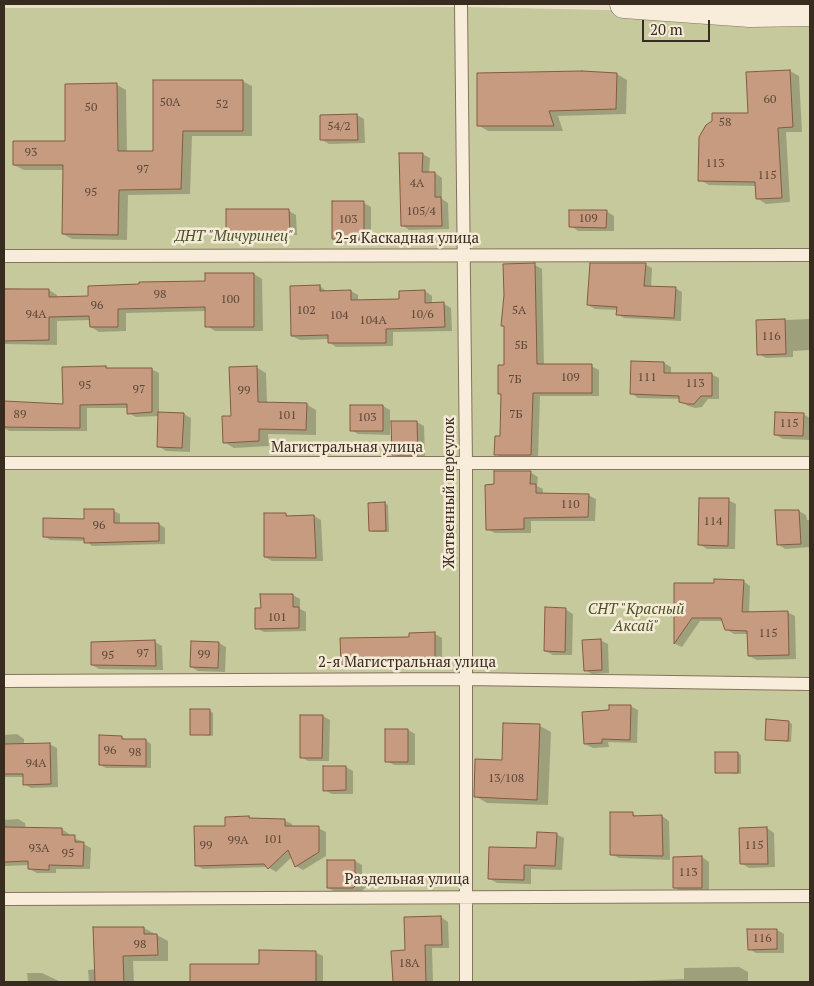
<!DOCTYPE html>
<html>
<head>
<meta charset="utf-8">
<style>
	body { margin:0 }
	#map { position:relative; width:814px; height:986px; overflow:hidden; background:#ecdfc7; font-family:"PT Serif",serif }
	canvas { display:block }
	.frame { position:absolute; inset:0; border:5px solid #382b20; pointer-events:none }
	.scale { position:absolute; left:642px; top:20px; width:68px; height:22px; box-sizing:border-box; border:2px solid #382b20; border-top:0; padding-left:6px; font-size:15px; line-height:18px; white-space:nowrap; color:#382b20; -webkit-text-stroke:4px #f4ead6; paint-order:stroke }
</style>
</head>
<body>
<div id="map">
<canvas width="814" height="986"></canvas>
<div class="frame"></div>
<div class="scale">20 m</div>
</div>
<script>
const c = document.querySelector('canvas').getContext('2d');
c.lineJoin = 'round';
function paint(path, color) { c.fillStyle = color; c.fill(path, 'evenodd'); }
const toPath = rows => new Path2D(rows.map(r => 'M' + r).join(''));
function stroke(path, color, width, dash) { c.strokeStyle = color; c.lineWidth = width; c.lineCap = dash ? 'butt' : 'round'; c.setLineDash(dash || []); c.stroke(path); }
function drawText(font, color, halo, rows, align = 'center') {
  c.font = font + ' "PT Serif",serif'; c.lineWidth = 5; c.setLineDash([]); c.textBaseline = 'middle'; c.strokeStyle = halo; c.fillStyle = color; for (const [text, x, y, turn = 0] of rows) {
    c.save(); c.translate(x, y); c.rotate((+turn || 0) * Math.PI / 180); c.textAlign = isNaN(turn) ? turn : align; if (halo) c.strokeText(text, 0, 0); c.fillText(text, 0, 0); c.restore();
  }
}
const green = toPath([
	[468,7,750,13,810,12,810,982,4,982,4,8]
]);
const shadow = toPath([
	[790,71,799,76,802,132,786,132,790,202,766,204,757,198,756,186,709,185,700,180,713,122,749,114],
	[617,74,627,80,626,114,558,116,563,131,488,131,478,125],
	[242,81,252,86,252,136,192,136,190,194,128,195,127,240,72,239,63,234,64,170,24,170,14,165,66,143,117,85,126,90,127,152,155,152],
	[357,115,364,119,365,143,329,144,322,140],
	[422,154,430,158,429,173,435,173,442,178,442,199,448,203,449,229,409,230,402,225],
	[364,203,371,207,371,243,340,243,333,238],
	[289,211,296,215,297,235,235,236,228,232],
	[606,211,614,216,614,231,578,231,571,226],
	[535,265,542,269,544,366,591,366,599,370,599,396,540,396,538,458,503,458,496,454,501,438,502,395,499,393],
	[646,265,652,268,651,288,675,288,682,292,681,321,624,318,617,314,618,310,595,309,588,305],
	[254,274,262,279,263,331,215,331,207,326,206,311,126,313,126,331,99,332,91,327,91,320,57,321,57,345,4,344,4,288,49,290,57,295,57,298,89,297],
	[320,286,327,292,351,291,358,295,358,301,400,300,425,291,432,296,432,304,444,304,451,308,452,331,393,332,393,346,336,347,329,342,329,339,300,340,292,336],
	[810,319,810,350,793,351,793,357,766,358,759,354,758,321],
	[664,363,671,367,671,374,711,374,719,378,719,399,708,399,702,407,695,408,688,406,680,399,638,398,631,393],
	[256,367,266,373,267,404,306,404,316,410,316,435,268,434,269,446,234,448,224,442,232,417],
	[151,369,159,373,159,413,184,414,191,418,190,452,166,451,158,446,160,416,136,417,128,413,128,408,87,408,87,431,9,431,4,428,4,403,64,405],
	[383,406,390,410,390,435,358,434,351,430],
	[803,414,810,418,810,440,783,439,776,435],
	[417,422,424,426,425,458,401,458,393,454],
	[530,472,538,477,537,486,543,489,543,494,588,495,596,499,595,521,531,521,531,533,495,533,487,529],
	[728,500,736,504,735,549,707,549,699,544],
	[385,503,388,505,389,532,373,532,370,530],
	[114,511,120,514,120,524,159,524,165,528,165,544,92,546,86,541,50,540,44,536],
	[799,511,806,515,807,520,810,520,810,547,785,549,778,544],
	[265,515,286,515,291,517,314,516,321,520,323,561,272,561,265,557],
	[743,581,750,586,749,613,787,612,795,616,796,659,757,660,749,656,749,634,734,634,726,629,723,621,700,621,682,647,675,644,676,585,715,585],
	[293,595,300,599,300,609,306,612,306,631,264,632,256,628,262,609],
	[565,609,573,614,572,655,553,655,545,651],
	[435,634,442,638,442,668,349,669,342,665],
	[600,640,608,644,609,673,592,674,585,670],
	[155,642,162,646,163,670,99,669,92,665],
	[219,643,226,647,225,672,198,671,191,667],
	[630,706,638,710,637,743,608,742,609,747,593,748,585,744,610,711],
	[210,711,213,713,213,736,191,734],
	[323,716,330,720,329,761,308,761,301,757],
	[789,722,792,724,791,742,766,739],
	[540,726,551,732,548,805,487,803,475,796,503,762],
	[387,730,408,730,415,734,415,765,394,765,387,761],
	[17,734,24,739,24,745,49,744,57,748,58,787,31,788,24,784,24,777,4,777,4,735],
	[121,737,127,740,145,740,151,744,151,768,106,768,100,765],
	[738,753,741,755,741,774,716,772],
	[346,767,353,771,353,794,332,794,324,790],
	[633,814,639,817,662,816,669,821,670,860,619,858,611,854],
	[18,819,25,823,26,829,62,829,69,834,69,837,82,841,82,843,91,848,90,869,56,869,56,873,37,873,29,869,29,865,4,866,4,820],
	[284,820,292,824,292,828,318,828,326,832,326,856,303,870,296,866,292,857,276,872,268,867,203,869,196,865,227,827],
	[767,828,774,833,775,867,749,868,741,863],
	[556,834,564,838,562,870,531,869,531,884,497,883,490,879],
	[702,857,709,862,709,892,682,892,675,888],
	[328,861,355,861,362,865,362,877,369,884,361,892,336,892,328,888],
	[441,917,448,922,449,948,432,948,433,981,393,982,393,952,406,952],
	[144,928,168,941,168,961,133,961,134,982,89,982,88,970,96,969],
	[777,930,784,934,784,953,756,953,749,949],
	[315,952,323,956,323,982,191,982,191,965,261,965],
	[739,967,748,972,748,982,609,982,684,979,684,968],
	[27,973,42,973,61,982,18,982,28,982]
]);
const building = toPath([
	[790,70,793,127,778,128,782,198,756,199,755,182,698,181,699,137,706,125,712,121,712,113,748,113,746,72,790,70],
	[582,71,617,73,616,109,549,111,554,126,477,126,477,73,582,71],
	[153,80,243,80,243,131,183,131,181,189,119,190,118,235,62,234,63,165,13,165,13,141,65,141,65,84,117,83,118,151,153,151,153,80],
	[357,114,358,140,320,140,320,115,357,114],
	[399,153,423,153,422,172,435,172,435,197,441,197,442,226,401,226,399,153],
	[332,201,364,201,364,239,332,239,332,201],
	[226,209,289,209,290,231,226,233,226,209],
	[569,210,607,210,606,228,569,227,569,210],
	[535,263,537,364,592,364,592,393,533,393,531,455,494,455,495,436,500,436,501,394,498,394,498,365,504,365,504,326,501,326,504,295,503,264,535,263],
	[590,263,646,263,644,286,676,287,674,318,616,315,617,307,587,305,590,263],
	[205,273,254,273,254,327,205,327,205,307,118,309,118,327,90,327,89,316,49,317,49,340,4,341,4,289,49,289,49,297,88,296,88,286,139,284,139,282,205,281,205,273],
	[320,285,320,291,351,290,351,300,399,299,399,291,425,290,425,303,444,302,445,327,386,329,386,343,328,343,328,335,291,336,290,286,320,285],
	[785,319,786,354,757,355,756,320,785,319],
	[631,361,664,362,664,373,712,373,712,396,701,396,694,404,687,404,679,402,679,396,630,394,631,361],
	[106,366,106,368,152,368,152,412,127,414,127,404,80,405,80,428,4,427,4,401,63,404,62,367,106,366],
	[257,366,258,402,307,403,306,430,259,429,259,441,223,443,222,416,231,416,229,367,257,366],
	[350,405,383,405,383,431,350,431,350,405],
	[158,412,184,413,182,448,157,447,158,412],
	[775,412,804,413,803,436,774,435,775,412],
	[391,421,417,421,418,455,392,455,391,421],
	[494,471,531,471,530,484,536,484,536,493,589,494,588,517,524,518,524,529,486,530,485,485,494,484,494,471],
	[699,498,729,498,728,546,698,545,699,498],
	[385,502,386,531,369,531,368,503,385,502],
	[84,509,114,509,114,523,159,523,159,541,84,543,84,538,43,537,43,518,84,519,84,509],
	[775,510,799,510,801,544,777,545,775,510],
	[264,513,286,513,286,516,314,515,316,558,264,557,264,513],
	[714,579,744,580,742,612,788,611,789,655,748,656,747,631,725,630,721,618,692,618,674,644,674,583,714,583,714,579],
	[260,594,293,594,293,607,299,607,299,628,255,629,255,608,261,608,260,594],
	[545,607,566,608,565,652,544,651,545,607],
	[435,632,435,665,341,665,340,638,409,637,409,633,435,632],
	[601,639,602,670,584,671,582,640,601,639],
	[155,640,156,666,91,665,91,642,155,640],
	[191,641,219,642,218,668,190,667,191,641],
	[609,705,631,705,630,740,602,739,602,743,584,744,582,712,609,710,609,705],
	[190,709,210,709,210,735,190,735,190,709],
	[300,715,323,715,322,758,300,758,300,715],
	[766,719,789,721,788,741,765,740,766,719],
	[503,723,540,724,537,800,474,797,475,759,502,760,503,723],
	[385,729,408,729,408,762,385,762,385,729],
	[99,735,122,736,122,739,146,739,146,766,99,765,99,735],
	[50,743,51,784,23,785,23,774,4,774,4,744,50,743],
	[715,752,738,752,738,773,715,773,715,752],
	[323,766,346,766,346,790,323,791,323,766],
	[610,812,633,812,633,816,662,815,663,856,610,855,610,812],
	[249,816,249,818,285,819,285,826,319,826,319,852,295,867,288,850,268,869,264,864,195,866,194,826,225,826,225,817,249,816],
	[4,827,62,828,62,835,75,835,75,842,84,842,83,866,49,865,49,870,28,869,28,861,4,862,4,827],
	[767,827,768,864,740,864,739,828,767,827],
	[537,832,557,833,555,866,524,865,524,880,488,879,489,847,536,848,537,832],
	[702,856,702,888,673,888,673,857,702,856],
	[327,860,355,860,355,872,362,879,353,888,327,888,327,860],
	[441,916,442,945,425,945,426,982,393,982,391,951,405,950,404,917,441,916],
	[93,927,144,927,144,934,157,934,158,955,123,956,124,982,95,982,93,927],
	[747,929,777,929,777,949,748,950,747,929],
	[259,950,316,951,316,982,190,982,190,964,259,964,259,950]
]);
const service = toPath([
	[461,4,466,465,466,982],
	[4,256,810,255],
	[4,463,810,463],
	[4,681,466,679,810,684],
	[4,899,810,896]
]);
const tertiary = toPath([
	[624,4,750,13,810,12]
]);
const numberNames = [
	["60",770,100],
	["50А",170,103],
	["52",222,105],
	["50",91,108],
	["58",725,123],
	["54/2",339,127],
	["93",31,153],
	["113",715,164],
	["97",143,170],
	["115",767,176],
	["4А",417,184],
	["95",91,193],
	["105/4",421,212],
	["109",588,219],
	["103",348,220],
	["98",160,295],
	["100",230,300],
	["96",97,306],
	["102",306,311],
	["5А",519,311],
	["94А",36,315],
	["10/6",422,315],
	["104",339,316],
	["104А",373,321],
	["116",771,337],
	["5Б",521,346],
	["109",570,378],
	["111",647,378],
	["7Б",515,380],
	["113",695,384],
	["95",85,386],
	["97",139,390],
	["99",244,391],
	["89",20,415],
	["7Б",516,415],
	["101",287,416],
	["103",367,418],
	["115",789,424],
	["110",570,505],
	["114",713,522],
	["96",99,526],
	["101",277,618],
	["115",768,634],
	["97",143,654],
	["99",204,655],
	["95",108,656],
	["96",110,751],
	["98",135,753],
	["94А",36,764],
	["13/108",506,779],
	["101",273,840],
	["99А",238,841],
	["99",206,846],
	["115",754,846],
	["93А",39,849],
	["95",68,854],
	["113",688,873],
	["116",762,939],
	["98",140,945],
	["18А",409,964]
];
const parkNames = [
	["ДНТ \"Мичуринец\"",234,237],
	["СНТ \"Красный",636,610],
	["Аксай\"",636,627]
];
const streetNames = [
	["2-я Каскадная улица",407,239],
	["Магистральная улица",347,448],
	["Жатвенный переулок",450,493,-90],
	["2-я Магистральная улица",407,663],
	["Раздельная улица",407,880]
];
paint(green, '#c6c99c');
paint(shadow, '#0003');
paint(building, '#c79b80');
stroke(building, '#845b45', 1);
stroke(service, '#86725e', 14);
stroke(tertiary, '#86725e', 29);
stroke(service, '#f7edda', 12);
stroke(tertiary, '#f7edda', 28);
drawText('12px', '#5c4738', null, numberNames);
drawText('italic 15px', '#4a5328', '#f4ead6', parkNames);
drawText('15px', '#382b20', '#f4ead6', streetNames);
</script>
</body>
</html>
